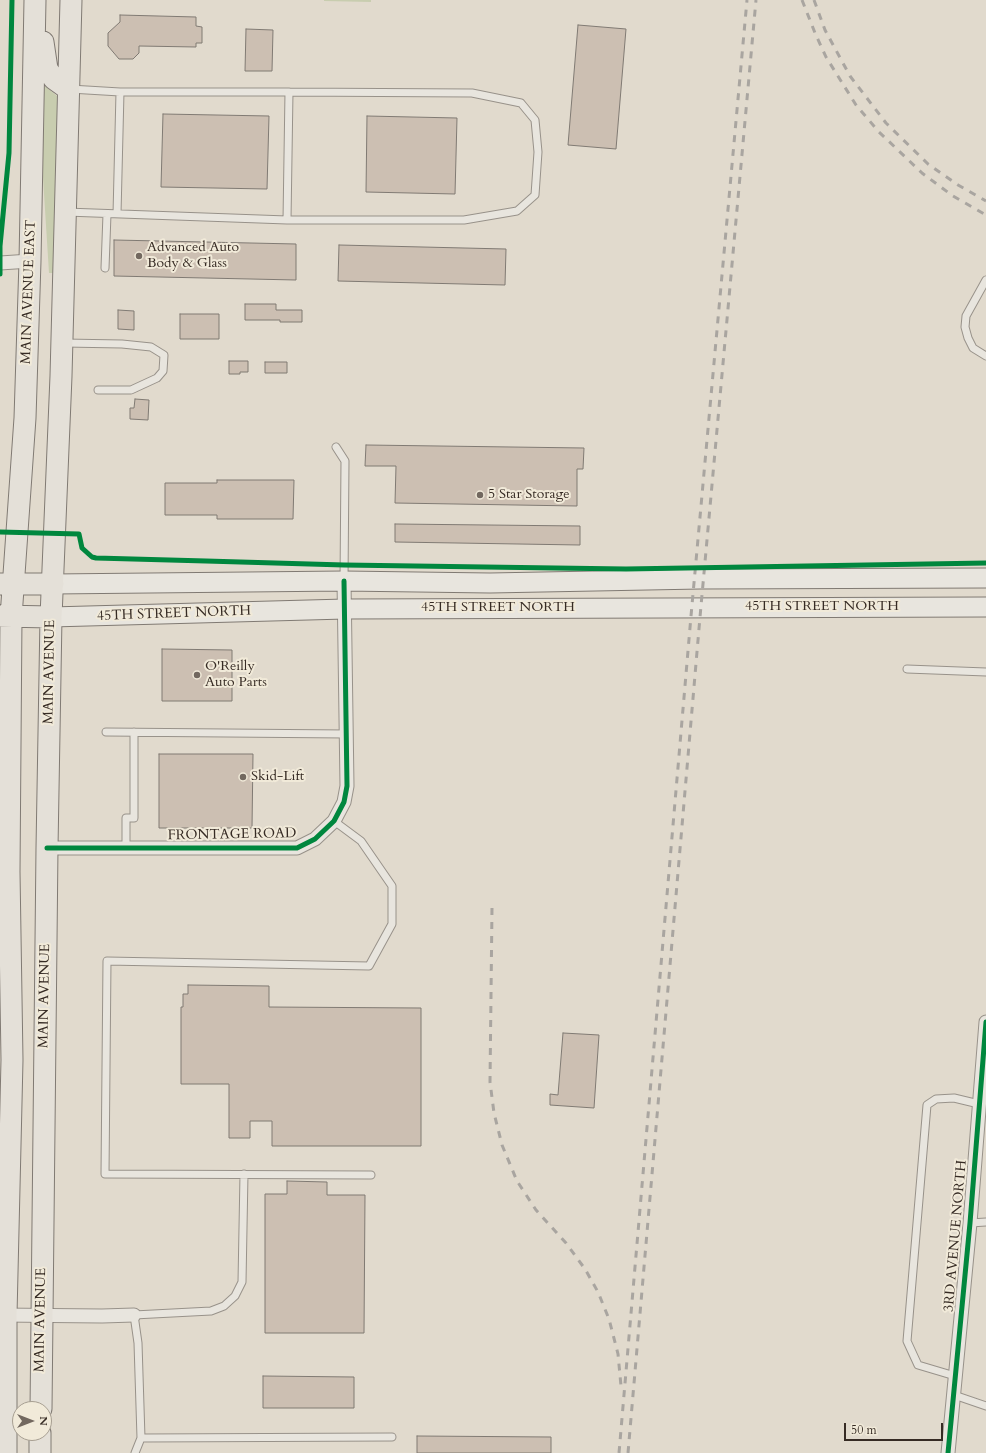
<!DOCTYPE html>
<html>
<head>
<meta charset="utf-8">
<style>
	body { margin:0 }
	#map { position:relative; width:986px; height:1453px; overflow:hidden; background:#e1dacd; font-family:Cardo,serif }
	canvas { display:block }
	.north { position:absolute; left:12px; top:1401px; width:40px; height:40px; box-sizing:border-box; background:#f1ead9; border:1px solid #a69e91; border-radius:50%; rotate:90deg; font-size:11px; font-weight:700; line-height:16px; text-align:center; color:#362b24 }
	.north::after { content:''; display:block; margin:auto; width:14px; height:18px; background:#72685f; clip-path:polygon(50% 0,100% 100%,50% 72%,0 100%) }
	.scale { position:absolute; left:844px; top:1423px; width:99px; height:18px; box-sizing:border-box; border:2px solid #362b24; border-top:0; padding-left:5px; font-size:12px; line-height:14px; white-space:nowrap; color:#362b24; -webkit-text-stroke:3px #f1ead9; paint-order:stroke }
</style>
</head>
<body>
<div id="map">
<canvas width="986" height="1453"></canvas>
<div class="north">N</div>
<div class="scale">50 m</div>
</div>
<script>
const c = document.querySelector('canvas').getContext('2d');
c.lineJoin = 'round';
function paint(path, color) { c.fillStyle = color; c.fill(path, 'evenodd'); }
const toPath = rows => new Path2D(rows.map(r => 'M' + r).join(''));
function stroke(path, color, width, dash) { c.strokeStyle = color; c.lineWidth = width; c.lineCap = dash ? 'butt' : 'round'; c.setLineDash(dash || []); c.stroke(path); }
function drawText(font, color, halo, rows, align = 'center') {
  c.font = font + ' Cardo,serif'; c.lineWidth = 4; c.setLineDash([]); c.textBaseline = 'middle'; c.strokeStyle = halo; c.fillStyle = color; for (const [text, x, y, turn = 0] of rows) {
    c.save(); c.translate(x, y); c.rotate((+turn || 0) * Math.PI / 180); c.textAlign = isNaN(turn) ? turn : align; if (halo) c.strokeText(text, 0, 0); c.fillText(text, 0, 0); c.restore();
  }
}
const green = toPath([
	[324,0,371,0,371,2,324,1],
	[45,86,57,96,58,98,54,273,49,273,41,146,42,87]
]);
const building = toPath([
	[120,15,196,17,196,26,202,27,202,43,196,43,196,47,139,46,139,53,133,59,119,59,108,46,108,33,120,22,120,15],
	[578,25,626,29,616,149,568,145,578,25],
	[246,29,273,30,272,71,245,71,246,29],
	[163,114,269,116,267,189,161,187,163,114],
	[367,116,457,118,455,194,366,192,367,116],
	[114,240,296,244,296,280,114,276,114,240],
	[339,245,506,249,505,285,338,281,339,245],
	[245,304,276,304,276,310,302,310,302,322,280,322,280,320,245,320,245,304],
	[118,310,134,311,134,330,118,329,118,310],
	[180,314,219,314,219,339,180,339,180,314],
	[229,361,248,361,248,372,240,372,240,374,229,374,229,361],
	[265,362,287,362,287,373,265,373,265,362],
	[135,399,149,400,148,420,130,419,130,408,134,408,135,399],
	[366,445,584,448,583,469,577,469,577,506,395,503,396,466,365,466,366,445],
	[217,480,294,480,293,519,217,519,217,515,165,515,165,483,217,483,217,480],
	[395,524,580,526,580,545,395,542,395,524],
	[162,649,232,650,232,701,162,701,162,649],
	[159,754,253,754,252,828,159,828,159,754],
	[188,985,269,986,269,1007,421,1008,421,1146,272,1146,272,1121,250,1121,250,1138,229,1138,229,1084,181,1084,181,1007,183,1007,183,994,188,994,188,985],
	[563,1033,599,1035,594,1108,550,1105,550,1094,558,1095,563,1033],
	[287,1181,327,1182,327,1195,365,1195,364,1333,265,1333,265,1194,287,1194,287,1181],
	[263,1376,354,1377,354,1408,263,1408,263,1376],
	[417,1436,551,1437,551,1453,417,1453,417,1436]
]);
const lane = toPath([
	[66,212,287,220,289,92,120,92,70,89],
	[117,214,120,92],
	[287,220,464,220,517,211,535,195,538,152,535,120,521,103,472,93,289,92],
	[105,268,107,214],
	[986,280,966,316,965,327,968,338,973,348,986,356],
	[64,343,122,344,151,347,164,355,163,371,157,378,131,390,98,390],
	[336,447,345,461,344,581],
	[907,669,986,672],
	[106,732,347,734],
	[334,821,361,841,392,886,392,924,369,966,107,961,105,1174,371,1175],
	[126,848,126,818,134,818,134,732],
	[970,1223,986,1222],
	[955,1376,918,1365,907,1341,927,1105,936,1099,954,1098,979,1104],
	[954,1395,986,1406],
	[141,1438,392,1437],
	[135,1453,141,1438,138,1343,134,1315,211,1311,224,1306,235,1296,242,1282,244,1174]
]);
const street = toPath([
	[0,263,30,261],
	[47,848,297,848,315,839,334,821,344,802,347,786,344,581],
	[0,1315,102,1316,134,1315],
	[948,1453,970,1223,986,1022]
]);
const secondary = toPath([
	[53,584,344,581,490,583,700,579,986,578],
	[51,617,345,609,986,607]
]);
const primary = toPath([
	[43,42,47,69,54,79,68,89],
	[0,584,53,584],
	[0,616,51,617],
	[41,1409,47,848,51,617,61,376,71,0],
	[6,1453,6,1315,12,1060,9,872,11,617,25,418,30,261,35,0],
	[40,1453,40,1433]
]);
const rail = toPath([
	[802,0,815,33,826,57,856,105,879,132,922,173,953,196,986,215],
	[814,0,825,30,850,76,886,123,928,164,958,185,986,201],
	[492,908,490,1082,494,1113,502,1145,517,1181,536,1210,566,1243,585,1269,598,1292,609,1319,618,1354,621,1386],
	[619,1453,691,616,747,0],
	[628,1453,700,617,756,0]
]);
const cycleway = toPath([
	[0,274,0,246,9,153,12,0],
	[0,532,79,534,82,548,92,557,96,558,206,561,344,565,626,569,986,563],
	[47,848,297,848,315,839,334,821,344,802,347,786,344,581],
	[948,1453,970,1223,986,1022]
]);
const markers = [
	[139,256,4,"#72685f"],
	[480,495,4,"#72685f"],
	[197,675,4,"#72685f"],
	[243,777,4,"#72685f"]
];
const poiNames = [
	["Advanced Auto",147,248],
	["Body & Glass",147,264],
	["5 Star Storage",488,495],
	["O'Reilly",205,667],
	["Auto Parts",205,683],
	["Skid-Lift",251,777]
];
const streetNames = [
	["MAIN AVENUE EAST",29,292,-88],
	["45TH STREET NORTH",822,607],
	["45TH STREET NORTH",498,608],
	["45TH STREET NORTH",174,614,-2],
	["MAIN AVENUE",50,672,-89],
	["FRONTAGE ROAD",232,835,-1],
	["MAIN AVENUE",45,996,-89],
	["3RD AVENUE NORTH",956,1236,-85],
	["MAIN AVENUE",41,1320,-89]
];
paint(green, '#c8cdaf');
paint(building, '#ccbfb2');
stroke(building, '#807a73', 1);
stroke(lane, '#98928a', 9);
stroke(street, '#98928a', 15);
stroke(secondary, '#807a73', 21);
stroke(primary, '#807a73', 23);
stroke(lane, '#e8e5de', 7);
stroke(street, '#e8e5de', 13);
stroke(secondary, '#e8e5de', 19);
stroke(primary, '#e4e0d8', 21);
stroke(rail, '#a9a5a0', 3, [7, 7]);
stroke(cycleway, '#00873e', 5);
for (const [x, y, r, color] of markers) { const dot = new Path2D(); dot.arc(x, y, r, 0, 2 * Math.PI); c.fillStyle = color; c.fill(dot); stroke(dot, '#f1ead9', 1.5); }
drawText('14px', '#362b24', '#f1ead9', poiNames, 'left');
drawText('14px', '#362b24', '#f1ead9', streetNames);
</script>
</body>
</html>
